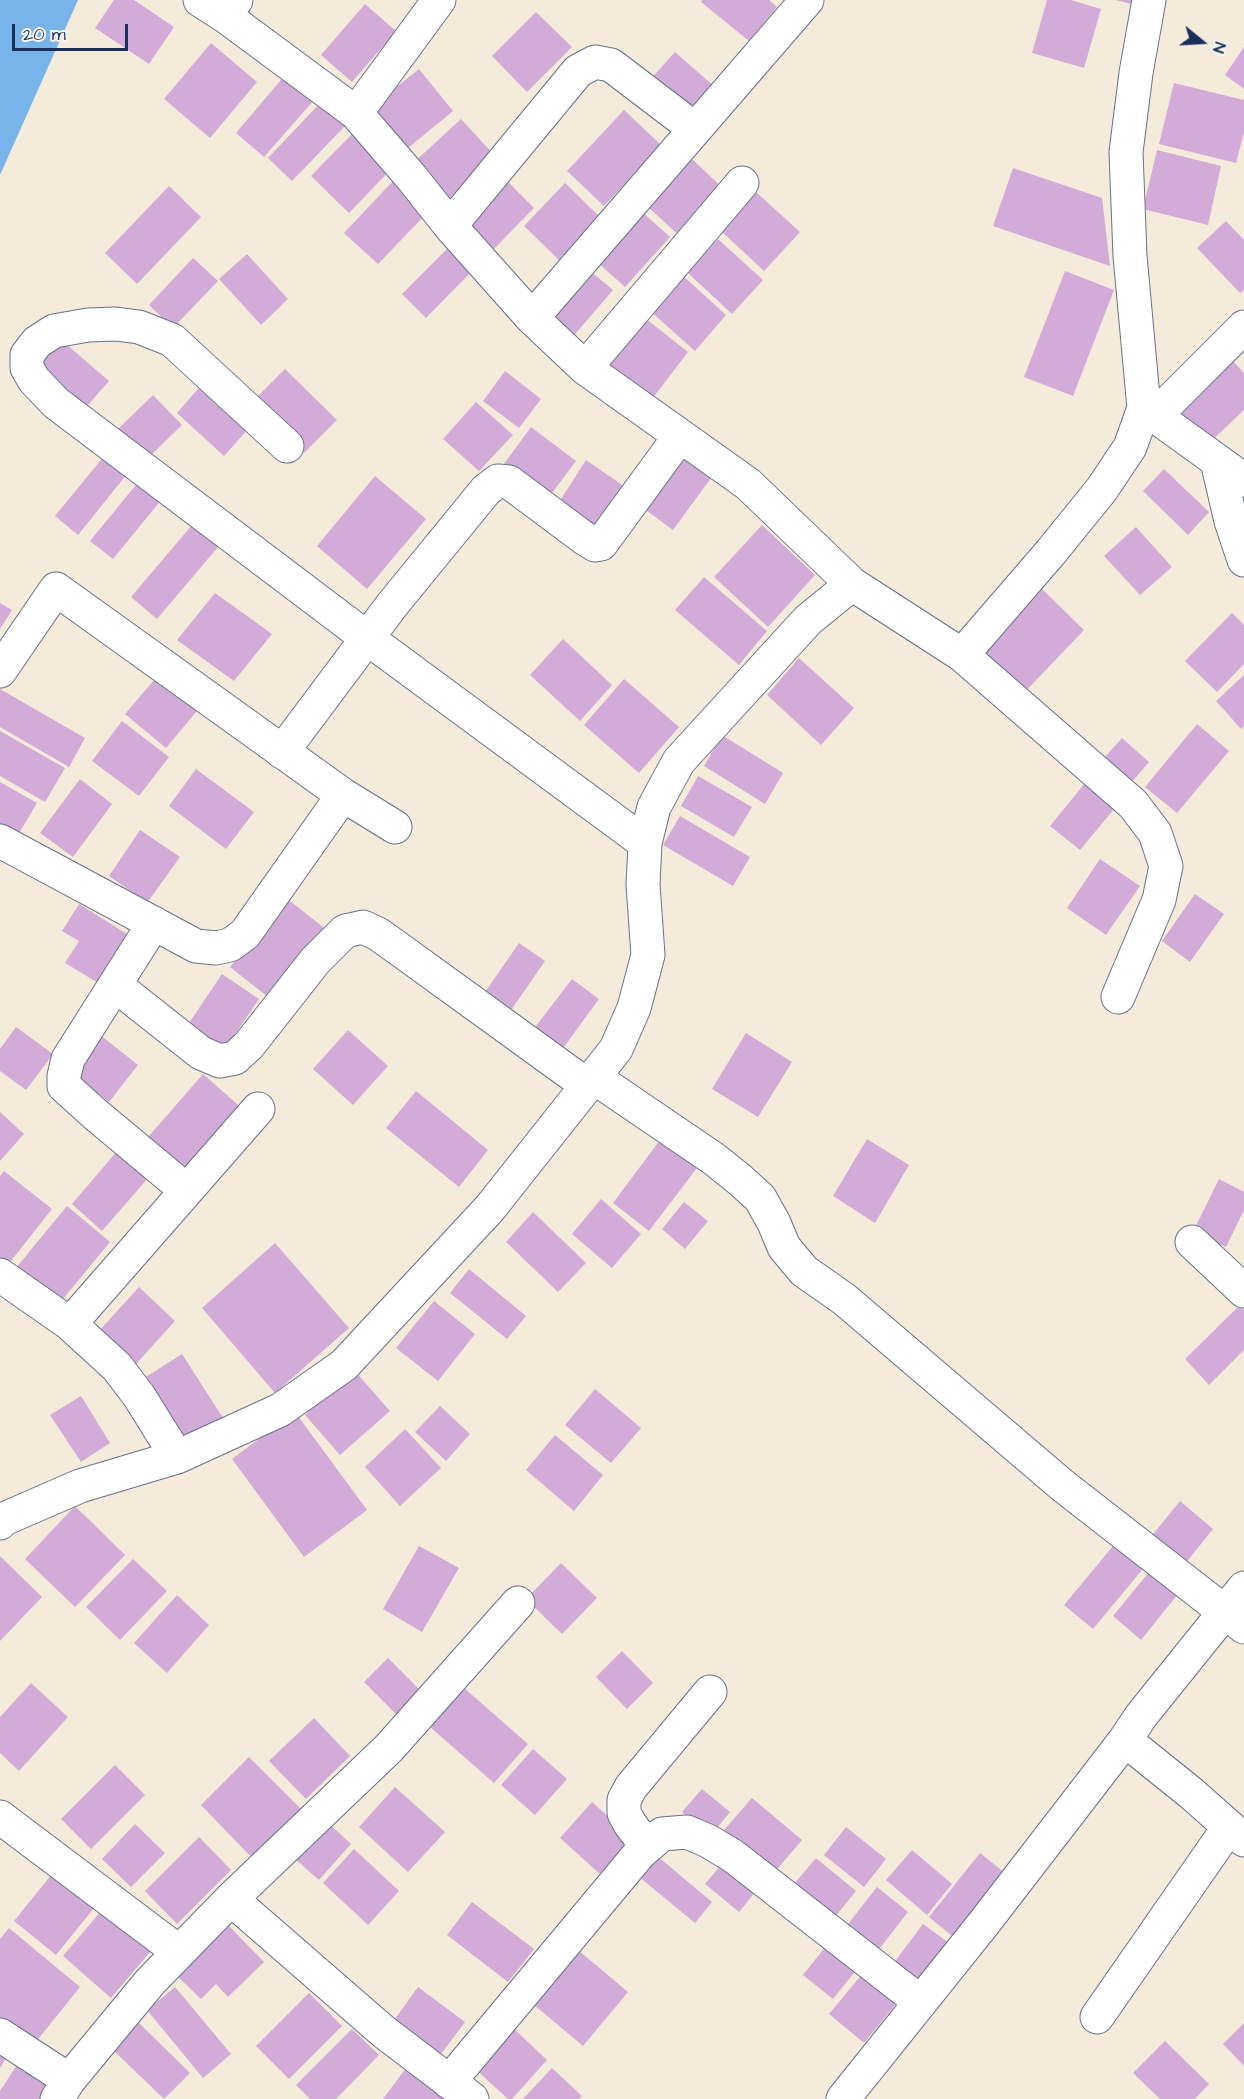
<!DOCTYPE html>
<html>
<head>
<meta charset="utf-8">
<style>
	body { margin:0 }
	#map { position:relative; width:1244px; height:2099px; overflow:hidden; background:#f4ebdb; font-family:"Architects Daughter",sans-serif }
	canvas { display:block }
	.north { position:absolute; left:1172px; top:12px; width:60px; height:60px; -webkit-text-stroke:4px #f6f6f2; paint-order:stroke; rotate:108deg; font-size:16px; font-weight:700; line-height:24px; text-align:center; color:#1b2f5e }
	.north::after { content:''; display:block; margin:auto; width:21px; height:27px; background:#1b2f5e; clip-path:polygon(50% 0,100% 100%,50% 72%,0 100%) }
	.scale { position:absolute; left:12px; top:24px; width:116px; height:27px; box-sizing:border-box; border:3px solid #1b2f5e; border-top:0; padding-left:8px; font-size:18px; line-height:21px; white-space:nowrap; color:#1b2f5e; -webkit-text-stroke:4px #f6f6f2; paint-order:stroke }
</style>
</head>
<body>
<div id="map">
<canvas width="1244" height="2099"></canvas>
<div class="north">N</div>
<div class="scale">20 m</div>
</div>
<script>
const c = document.querySelector('canvas').getContext('2d');
c.lineJoin = 'round';
function paint(path, color) { c.fillStyle = color; c.fill(path, 'evenodd'); }
const toPath = rows => new Path2D(rows.map(r => 'M' + r).join(''));
function stroke(path, color, width, dash) { c.strokeStyle = color; c.lineWidth = width; c.lineCap = dash ? 'butt' : 'round'; c.setLineDash(dash || []); c.stroke(path); }
const water = toPath([
	[0,0,78,0,0,175]
]);
const building = toPath([
	[114,0,134,0,174,27,149,64,95,28],
	[702,0,769,0,777,7,749,41,701,2],
	[1047,0,1071,0,1101,9,1084,68,1032,53],
	[1116,0,1132,0,1131,4],
	[365,4,396,31,352,82,321,55],
	[536,12,572,47,527,92,492,56],
	[211,43,257,82,210,138,164,99],
	[1244,47,1244,89,1225,75],
	[675,52,716,88,689,119,648,82],
	[419,69,453,111,402,153,368,110],
	[286,74,315,99,264,157,236,133],
	[1174,83,1244,100,1244,132,1236,163,1159,144],
	[322,101,346,125,292,181,268,158],
	[624,110,661,145,604,206,567,171],
	[461,119,495,156,445,202,411,165],
	[355,131,393,167,349,213,311,176],
	[1157,150,1221,166,1208,225,1143,209],
	[691,158,728,193,685,241,647,206],
	[1013,168,1102,198,1110,266,993,226],
	[506,180,534,208,491,252,463,224],
	[393,181,427,213,378,264,344,233],
	[565,183,601,218,560,261,524,226],
	[169,186,201,217,137,284,105,253],
	[756,192,800,232,764,271,720,230],
	[642,212,670,237,625,287,597,262],
	[1226,221,1244,240,1244,290,1240,293,1197,248],
	[718,239,763,280,732,314,687,272],
	[452,244,475,268,426,318,402,294],
	[247,254,288,299,261,325,219,279],
	[193,258,218,281,173,328,149,305],
	[589,270,613,290,570,340,546,319],
	[1065,271,1114,290,1073,396,1024,377],
	[681,274,726,315,695,351,649,310],
	[645,318,688,352,649,403,605,369],
	[59,338,109,381,82,412,32,368],
	[1232,360,1244,373,1244,410,1204,448,1174,415],
	[285,369,337,420,304,453,252,402],
	[505,371,541,399,519,428,483,401],
	[203,383,251,426,224,456,177,413],
	[153,395,182,425,146,460,117,430],
	[476,402,513,435,479,471,443,439],
	[531,427,576,461,546,501,501,468],
	[105,455,127,474,78,535,55,516],
	[681,455,711,478,673,530,643,508],
	[586,460,631,491,598,540,554,510],
	[1164,469,1209,512,1188,535,1143,491],
	[375,476,426,519,367,589,317,546],
	[140,480,162,499,113,559,90,541],
	[192,525,218,547,157,619,131,597],
	[762,525,815,575,768,627,714,577],
	[1136,527,1172,567,1140,595,1104,556],
	[704,577,767,631,739,665,675,610],
	[1036,583,1084,630,1021,696,973,650],
	[215,593,272,634,234,681,177,640],
	[0,603,12,610,0,629],
	[1232,613,1244,625,1244,664,1217,692,1185,661],
	[563,639,612,685,580,721,530,675],
	[799,658,854,708,821,745,767,695],
	[161,672,201,706,166,748,125,714],
	[1244,675,1244,726,1241,729,1216,701],
	[624,679,679,727,639,773,584,725],
	[0,689,85,738,69,767,0,727],
	[122,721,169,757,139,796,92,761],
	[1197,724,1229,751,1177,813,1145,787],
	[0,731,65,768,45,802,0,776],
	[722,735,783,773,765,804,704,766],
	[1122,738,1149,762,1130,784,1103,759],
	[196,769,254,812,226,849,169,806],
	[698,776,752,807,734,837,681,806],
	[80,779,112,804,73,857,40,833],
	[0,782,37,803,15,840,0,831],
	[1085,783,1115,808,1080,850,1050,826],
	[680,816,750,857,733,886,663,845],
	[140,830,180,857,147,903,109,876],
	[1100,859,1140,886,1106,935,1067,908],
	[1195,894,1224,914,1190,962,1162,941],
	[285,897,328,931,273,1001,230,967],
	[79,904,135,939,105,987,65,963,79,941,62,931],
	[519,943,545,961,507,1016,481,998],
	[222,974,259,999,223,1052,187,1026],
	[572,979,599,999,561,1051,533,1030],
	[16,1027,53,1054,26,1090,0,1071,0,1049],
	[348,1030,388,1066,353,1105,313,1069],
	[746,1033,792,1062,758,1117,712,1089],
	[99,1034,138,1065,109,1102,70,1071],
	[203,1074,245,1111,183,1181,142,1144],
	[416,1091,488,1150,459,1187,386,1128],
	[0,1112,24,1134,0,1161],
	[663,1136,700,1164,649,1231,613,1203],
	[867,1139,909,1165,875,1223,833,1196],
	[118,1150,149,1177,102,1231,72,1204],
	[4,1171,52,1209,7,1266,0,1260,0,1176],
	[1219,1179,1244,1192,1244,1210,1226,1247,1193,1232],
	[601,1199,641,1234,612,1268,572,1234],
	[684,1202,708,1221,685,1249,662,1229],
	[67,1206,110,1242,58,1305,15,1269],
	[533,1212,586,1263,558,1292,506,1242],
	[275,1243,349,1328,275,1393,202,1308],
	[469,1269,526,1316,507,1339,450,1293],
	[139,1287,175,1321,136,1364,99,1331],
	[434,1301,475,1334,438,1381,396,1348],
	[1240,1305,1244,1310,1244,1350,1209,1385,1185,1359],
	[182,1354,223,1418,178,1447,138,1382],
	[354,1370,390,1411,340,1455,305,1415],
	[595,1389,641,1428,611,1463,565,1425],
	[81,1396,110,1443,81,1462,50,1415],
	[440,1406,470,1434,446,1461,415,1432],
	[295,1412,367,1510,304,1557,232,1459],
	[405,1429,441,1468,400,1506,365,1467],
	[555,1435,603,1475,574,1511,526,1470],
	[1180,1501,1213,1529,1180,1570,1146,1543],
	[75,1506,125,1555,75,1607,25,1559],
	[1118,1540,1147,1564,1093,1629,1064,1605],
	[419,1546,459,1568,422,1632,383,1609],
	[0,1556,42,1597,0,1641],
	[133,1559,167,1591,120,1640,86,1607],
	[561,1563,597,1598,562,1634,526,1599],
	[1150,1571,1178,1594,1141,1640,1113,1616],
	[177,1595,209,1625,167,1673,134,1643],
	[622,1651,653,1683,627,1709,596,1677],
	[388,1658,423,1693,399,1717,364,1682],
	[455,1680,528,1744,494,1783,421,1719],
	[31,1683,68,1717,19,1771,0,1753,0,1717],
	[314,1718,350,1756,306,1799,269,1761],
	[533,1749,567,1779,535,1815,501,1785],
	[249,1757,302,1810,253,1859,201,1805],
	[115,1765,145,1795,91,1849,61,1819],
	[395,1787,445,1832,408,1872,359,1827],
	[702,1789,730,1812,710,1837,682,1812],
	[752,1798,802,1840,774,1873,724,1830],
	[592,1802,632,1838,600,1874,560,1838],
	[326,1821,351,1844,319,1880,293,1857],
	[135,1824,165,1853,131,1887,102,1859],
	[846,1827,886,1859,864,1887,824,1855],
	[199,1837,231,1870,177,1924,145,1891],
	[354,1849,399,1891,368,1925,323,1883],
	[912,1850,952,1884,927,1915,886,1880],
	[980,1853,1010,1877,958,1941,929,1917],
	[656,1855,712,1902,695,1923,638,1876],
	[727,1858,760,1886,739,1912,705,1884],
	[816,1858,856,1891,835,1917,794,1884],
	[52,1874,94,1908,56,1955,14,1921],
	[877,1887,908,1912,873,1957,841,1933],
	[472,1902,534,1949,508,1982,447,1935],
	[107,1904,155,1946,111,1998,63,1956],
	[923,1924,952,1945,919,1989,890,1968],
	[229,1926,264,1962,228,1997,216,1984,201,1999,178,1977],
	[9,1928,80,1987,31,2048,0,2023,0,1939],
	[830,1941,861,1964,833,1999,803,1975],
	[578,1950,628,1992,583,2046,533,2004],
	[868,1967,903,1995,864,2043,829,2014],
	[175,1987,231,2054,203,2078,147,2010],
	[418,1987,465,2022,441,2054,395,2019],
	[309,1993,342,2026,289,2079,256,2046],
	[138,2022,190,2073,164,2099,112,2049],
	[1244,2023,1244,2066,1223,2044],
	[511,2026,547,2060,512,2099,508,2099,473,2067],
	[352,2029,379,2055,336,2099,310,2099,296,2085],
	[1165,2041,1209,2084,1195,2099,1160,2099,1133,2073],
	[0,2050,8,2055,0,2068],
	[409,2064,448,2099,383,2099],
	[17,2065,52,2088,44,2099,0,2099,0,2091],
	[552,2068,582,2096,579,2099,523,2099]
]);
const street = toPath([
	[200,0,225,16],
	[236,0,225,16,356,113,412,178,450,226,532,318],
	[807,0,532,318,585,368,748,484,852,584,962,655,1133,804,1155,833,1166,866,1159,900,1118,997],
	[356,113,439,0],
	[450,226,578,71,595,62,611,65,695,129],
	[585,368,742,183],
	[1144,408,1244,480],
	[1155,416,1244,327],
	[287,446,172,340,139,327,116,324,88,325,54,331,37,342,27,355,27,368,34,380,56,403,367,638,645,843],
	[1217,461,1231,521,1244,560],
	[962,655,1051,552,1102,489,1130,447,1144,408,1130,256,1126,152,1136,73,1149,0],
	[0,671,56,589,343,795,395,827],
	[282,752,392,605,486,490,498,481,509,482,584,538,595,545,601,544,680,436],
	[0,841,196,946,216,948,230,945,245,934,343,795],
	[154,923,68,1059,64,1076,64,1086,95,1114,186,1190],
	[115,985,201,1053,220,1061,235,1058,249,1045,315,961,345,931,363,927,378,934,399,949,588,1086],
	[595,1078,714,1159,739,1179,760,1198,774,1223,784,1247,804,1271,844,1299,1062,1485,1244,1627],
	[1192,1242,1244,1291],
	[0,1275,70,1324,117,1367,139,1396,177,1457],
	[70,1324,258,1109],
	[0,1523,4,1519,80,1486,177,1457,280,1410,344,1365,490,1208,616,1049,634,1008,648,955,643,885,645,843,654,807,679,761,808,620,852,584],
	[1244,1588,1141,1716,1125,1740,1191,1793,1244,1840],
	[0,1817,179,1952],
	[647,1847,630,1824,624,1813,624,1800,631,1787,710,1692],
	[231,1899,384,2032,472,2099],
	[1097,2017,1229,1827],
	[0,2035,69,2080],
	[449,2082,640,1853,662,1834,687,1832,708,1841,733,1856,919,2001],
	[57,2099,69,2080,150,1982,231,1899,389,1748,518,1603],
	[843,2099,984,1923,1125,1740]
]);
paint(water, '#78b4ea');
paint(building, '#d3abd9');
stroke(street, '#67718a', 35);
stroke(street, '#fff', 33);
</script>
</body>
</html>
